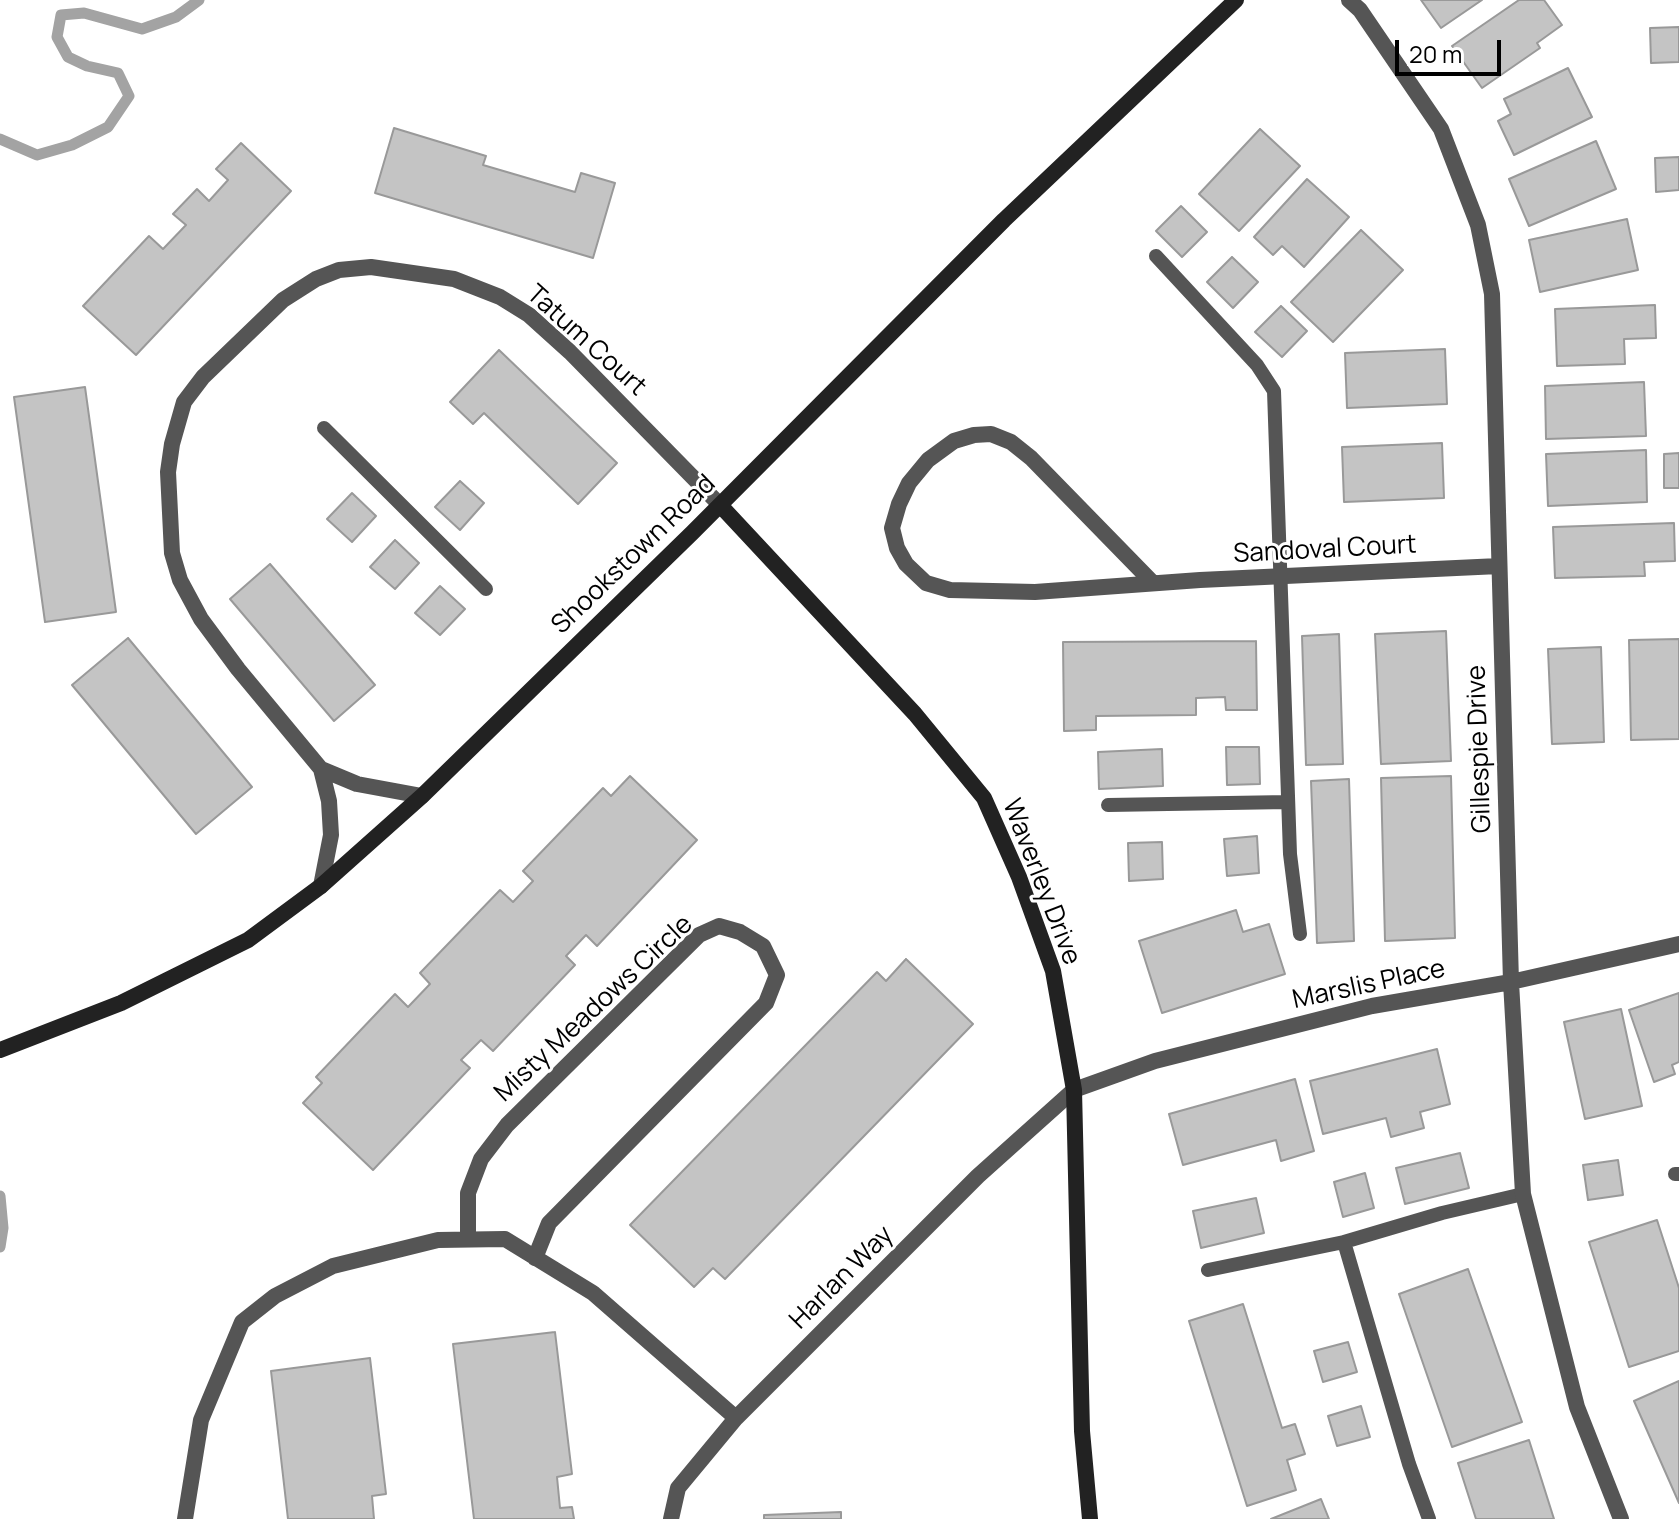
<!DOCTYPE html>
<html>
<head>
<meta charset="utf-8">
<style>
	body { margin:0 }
	#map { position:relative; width:1679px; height:1519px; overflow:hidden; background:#fff; font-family:Manrope,sans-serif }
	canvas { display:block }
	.scale { position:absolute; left:1395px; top:40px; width:106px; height:36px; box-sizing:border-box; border:4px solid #000; border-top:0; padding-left:10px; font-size:24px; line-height:28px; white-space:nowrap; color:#000; -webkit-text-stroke:6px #fff; paint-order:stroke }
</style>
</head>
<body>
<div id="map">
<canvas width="1679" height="1519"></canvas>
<div class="scale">20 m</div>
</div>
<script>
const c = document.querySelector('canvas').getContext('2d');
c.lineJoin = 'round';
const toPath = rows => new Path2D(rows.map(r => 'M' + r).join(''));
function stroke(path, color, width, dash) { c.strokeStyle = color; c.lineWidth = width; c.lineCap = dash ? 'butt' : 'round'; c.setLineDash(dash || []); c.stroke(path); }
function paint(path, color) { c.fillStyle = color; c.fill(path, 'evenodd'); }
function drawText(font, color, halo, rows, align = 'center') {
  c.font = font + ' Manrope,sans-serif'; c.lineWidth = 6; c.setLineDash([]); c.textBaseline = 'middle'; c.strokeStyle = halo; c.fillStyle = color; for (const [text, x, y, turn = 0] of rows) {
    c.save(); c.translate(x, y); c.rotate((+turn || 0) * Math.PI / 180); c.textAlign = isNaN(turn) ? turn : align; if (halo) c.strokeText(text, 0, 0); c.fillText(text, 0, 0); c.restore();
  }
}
const stream = toPath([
	[0,139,37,155,72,145,108,127,129,96,118,73,87,66,68,57,57,37,61,15,84,13,142,29,176,17,199,0],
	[0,1196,3,1228,0,1247]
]);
const building = toPath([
	[1421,0,1482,0,1441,28,1421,0],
	[1519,0,1544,0,1562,25,1537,43,1540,48,1482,88,1452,46,1519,0],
	[1679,27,1679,62,1651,63,1650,28,1679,27],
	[1568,68,1592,117,1514,155,1498,121,1511,114,1504,99,1568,68],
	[394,128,486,156,483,165,575,192,581,173,615,183,593,258,375,193,394,128],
	[1260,129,1300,166,1239,231,1199,194,1260,129],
	[1596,141,1616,189,1529,226,1509,179,1596,141],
	[241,143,291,191,136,355,83,306,149,236,163,249,186,225,173,214,197,189,209,201,228,180,216,169,241,143],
	[1679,157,1679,190,1656,192,1655,158,1679,157],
	[1307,179,1349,217,1304,267,1282,246,1273,255,1254,237,1307,179],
	[1181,206,1207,232,1182,257,1156,231,1181,206],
	[1627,219,1638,270,1540,292,1529,240,1627,219],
	[1361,230,1403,270,1333,342,1291,302,1361,230],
	[1232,257,1258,282,1233,308,1207,282,1232,257],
	[1655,305,1656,338,1624,339,1625,364,1557,366,1555,309,1655,305],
	[1281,306,1307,331,1282,357,1255,332,1281,306],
	[1445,349,1447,404,1347,408,1345,353,1445,349],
	[499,350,617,463,578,504,484,413,473,424,450,402,499,350],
	[1644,382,1646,436,1546,439,1545,386,1644,382],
	[85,387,116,612,45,622,14,397,85,387],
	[1442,443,1444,498,1344,502,1342,447,1442,443],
	[1646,450,1647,502,1548,506,1546,454,1646,450],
	[1679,453,1679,488,1664,488,1664,454,1679,453],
	[460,481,484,503,460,530,435,507,460,481],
	[352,493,376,516,352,542,327,519,352,493],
	[1674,523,1675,561,1644,562,1645,576,1555,578,1553,527,1674,523],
	[395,540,419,563,395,589,370,567,395,540],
	[270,564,375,685,334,721,230,599,270,564],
	[440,586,465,609,440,635,415,613,440,586],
	[1446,631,1451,761,1381,764,1375,634,1446,631],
	[1339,634,1343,764,1306,765,1302,636,1339,634],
	[128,638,252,787,196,834,72,685,128,638],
	[1679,639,1679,739,1631,740,1629,640,1679,639],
	[1256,641,1257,710,1226,710,1225,697,1196,698,1196,715,1096,716,1096,730,1064,731,1063,642,1256,641],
	[1601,647,1604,742,1552,744,1548,649,1601,647],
	[1226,747,1259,747,1260,784,1227,785,1226,747],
	[1162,749,1163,786,1099,789,1098,752,1162,749],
	[630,776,697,840,597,946,586,935,566,956,575,965,493,1051,481,1040,461,1060,470,1068,373,1170,303,1103,322,1083,316,1077,395,994,408,1007,430,984,420,973,500,890,513,902,533,881,523,871,603,788,611,796,630,776],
	[1451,776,1455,938,1385,941,1381,778,1451,776],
	[1349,779,1354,941,1317,943,1311,781,1349,779],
	[1257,836,1259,873,1227,876,1224,839,1257,836],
	[1162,842,1163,879,1129,881,1128,843,1162,842],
	[1236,910,1243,932,1269,924,1285,974,1162,1013,1139,941,1236,910],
	[906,959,973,1024,725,1279,713,1268,694,1287,630,1225,877,972,886,981,906,959],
	[1679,993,1679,1062,1672,1065,1675,1074,1654,1082,1629,1010,1679,993],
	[1621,1009,1642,1106,1585,1119,1564,1022,1621,1009],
	[1437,1049,1450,1104,1420,1112,1424,1128,1391,1137,1386,1118,1323,1134,1310,1081,1437,1049],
	[1295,1079,1314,1151,1281,1161,1276,1140,1183,1165,1169,1114,1295,1079],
	[1460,1153,1469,1188,1405,1204,1396,1168,1460,1153],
	[1618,1160,1623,1195,1588,1200,1583,1165,1618,1160],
	[1365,1173,1374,1208,1343,1217,1334,1182,1365,1173],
	[1256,1198,1264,1233,1201,1248,1193,1211,1256,1198],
	[1657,1220,1679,1288,1679,1351,1629,1367,1589,1242,1657,1220],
	[1468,1269,1522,1422,1452,1447,1399,1294,1468,1269],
	[1243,1304,1282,1428,1295,1424,1305,1454,1287,1460,1296,1490,1247,1506,1189,1321,1243,1304],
	[555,1332,572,1474,557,1477,560,1508,572,1507,574,1519,474,1519,453,1344,555,1332],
	[1348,1342,1357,1372,1323,1382,1314,1351,1348,1342],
	[370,1358,386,1494,372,1496,374,1519,288,1519,271,1371,370,1358],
	[1679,1381,1679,1503,1634,1401,1679,1381],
	[1361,1406,1370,1437,1337,1446,1328,1416,1361,1406],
	[1529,1440,1554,1519,1476,1519,1458,1463,1529,1440],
	[1321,1499,1329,1519,1271,1519,1321,1499],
	[841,1512,841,1519,764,1519,764,1515,841,1512]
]);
const lane = toPath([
	[1156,256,1257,365,1274,391,1290,854,1300,934],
	[324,428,486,589],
	[1108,805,1288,802],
	[1675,1174,1679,1174],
	[1208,1270,1344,1242],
	[1429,1519,1409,1464,1344,1242,1442,1213,1523,1194]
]);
const street = toPath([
	[1349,0,1360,10,1441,129,1478,225,1492,294,1511,982,1523,1194,1577,1407,1621,1519],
	[1153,583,1031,458,1011,442,991,434,974,435,954,441,928,460,909,483,899,504,892,528,897,548,906,564,926,583,950,590,1035,592,1200,580,1499,566],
	[321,769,357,784,422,796],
	[321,886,331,835,329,801,321,769,238,669,201,619,180,580,172,553,168,472,172,444,184,402,203,377,283,300,316,279,339,270,371,267,454,279,500,297,529,315,570,352,720,505],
	[468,1239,468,1193,481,1159,507,1125,699,935,719,926,740,932,763,946,777,975,766,1003,549,1223,535,1258],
	[185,1519,201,1420,242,1322,275,1296,333,1266,438,1240,505,1239,593,1293,736,1418],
	[671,1519,678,1488,736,1418,978,1176,1074,1090,1155,1061,1372,1006,1511,982,1679,944]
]);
const secondary = toPath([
	[720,505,915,714,984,798,1019,877,1053,971,1074,1090,1082,1431,1090,1519],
	[0,1050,121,1003,248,940,321,886,422,796,692,533,1004,220,1236,0]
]);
const streetNames = [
	["Tatum Court",586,341,42],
	["Sandoval Court",1325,550,-3],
	["Shookstown Road",634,555,-44],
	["Gillespie Drive",1480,749,-92],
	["Waverley Drive",1041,882,69],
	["Marslis Place",1369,985,-12],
	["Misty Meadows Circle",594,1009,-43],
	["Harlan Way",842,1278,-45]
];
stroke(stream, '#a3a3a3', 11);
paint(building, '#c4c4c4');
stroke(building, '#999', 2);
stroke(lane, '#555', 14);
stroke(street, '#555', 16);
stroke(secondary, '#222', 16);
drawText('26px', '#000', '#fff', streetNames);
</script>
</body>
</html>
